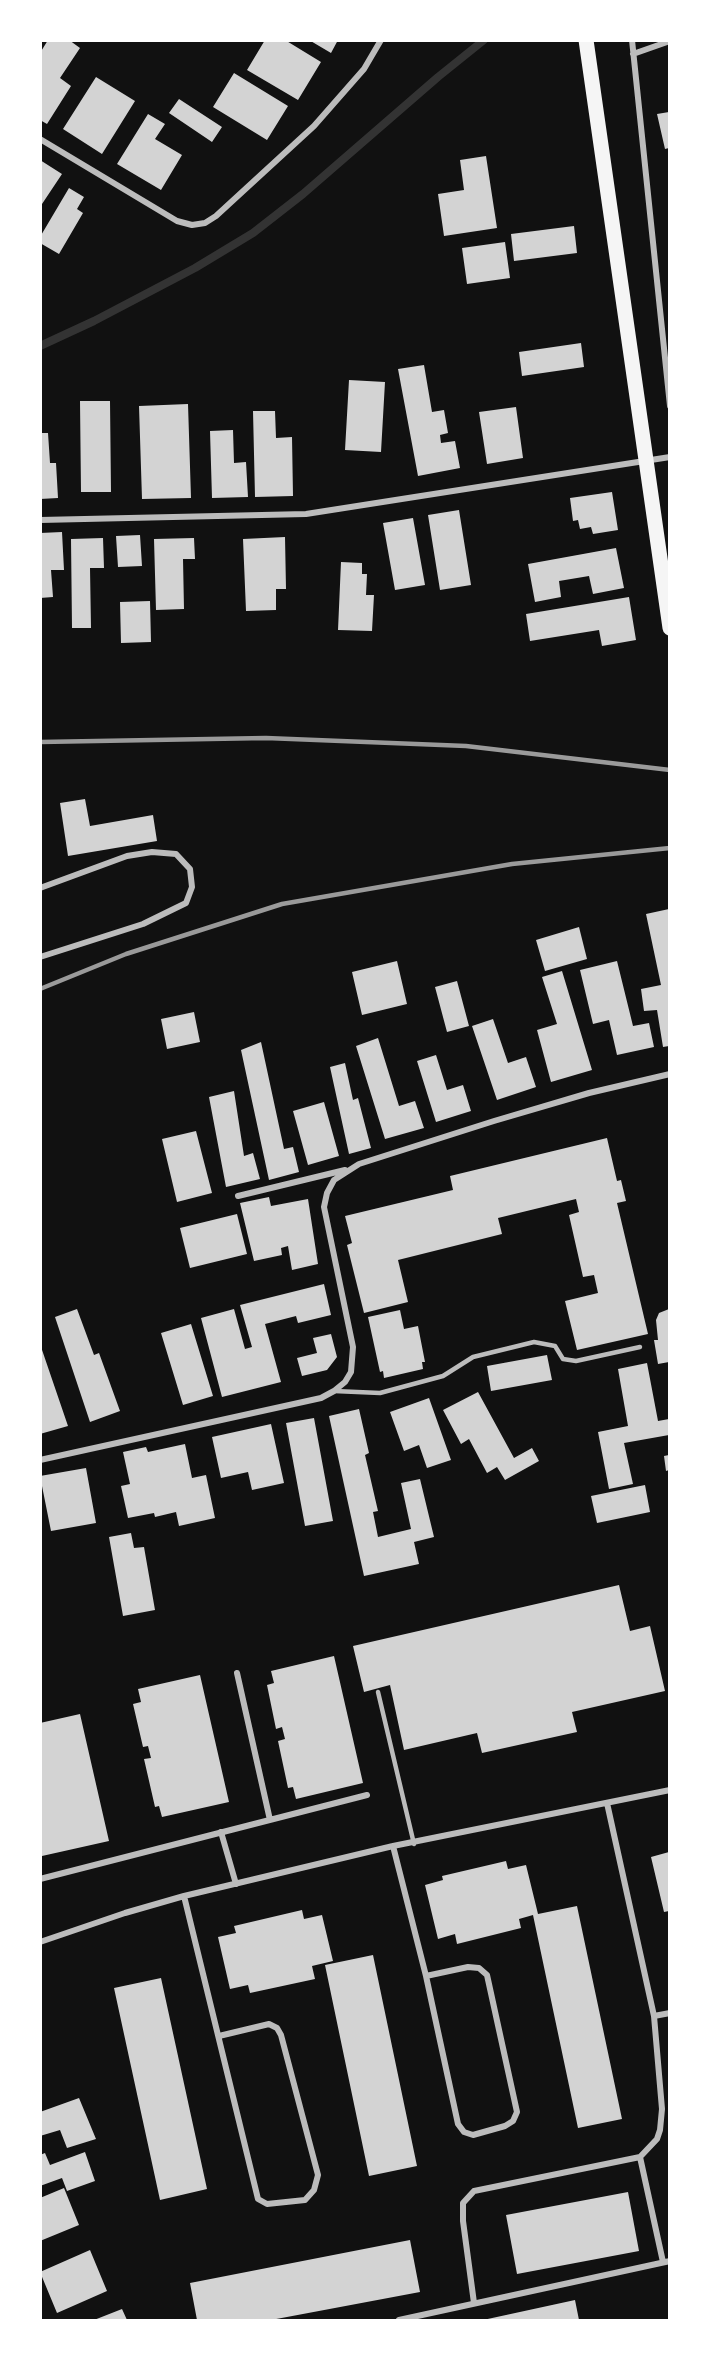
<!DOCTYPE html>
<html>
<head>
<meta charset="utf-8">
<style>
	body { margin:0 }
	#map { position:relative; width:710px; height:2361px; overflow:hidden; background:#111; font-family:"Titillium Web",sans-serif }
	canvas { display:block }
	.frame { position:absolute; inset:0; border:42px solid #fff; pointer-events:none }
</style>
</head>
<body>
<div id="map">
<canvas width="710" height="2361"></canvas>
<div class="frame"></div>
</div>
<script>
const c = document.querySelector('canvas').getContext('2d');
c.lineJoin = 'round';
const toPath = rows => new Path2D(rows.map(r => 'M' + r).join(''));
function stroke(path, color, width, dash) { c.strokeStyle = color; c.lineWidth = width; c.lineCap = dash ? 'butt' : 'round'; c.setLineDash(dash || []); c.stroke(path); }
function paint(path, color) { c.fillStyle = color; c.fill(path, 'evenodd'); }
const stream = toPath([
	[40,346,94,321,195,268,253,233,303,194,438,77,484,40]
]);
const building = toPath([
	[48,40,69,40,80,48,60,78,71,86,47,124,40,120,40,53],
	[265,40,285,40,321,62,298,100,247,70],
	[309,40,338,40,331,53],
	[234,73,288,106,267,140,213,107],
	[96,77,135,101,102,154,63,129],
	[179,99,222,127,212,142,169,113],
	[669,112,669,148,665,149,657,114],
	[148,114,165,124,155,139,182,155,161,190,117,164],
	[486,156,497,228,444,236,438,194,464,190,460,160],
	[40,160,62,174,40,207],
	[69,188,84,197,77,209,83,213,59,254,40,243,40,237],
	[574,226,577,253,514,261,511,234],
	[505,242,510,278,467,284,462,248],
	[581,343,584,367,522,376,519,352],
	[424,365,432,412,444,410,448,433,440,435,441,443,455,441,460,468,418,476,398,369],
	[349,380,385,382,381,452,345,450],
	[80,401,110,401,111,492,81,492],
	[188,404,191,498,142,499,139,406],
	[516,407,523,458,487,464,479,412],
	[253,411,275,411,276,438,292,437,293,496,255,497],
	[233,430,234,463,246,462,248,497,212,498,210,431],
	[40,433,48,433,50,463,56,463,58,498,40,499],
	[612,492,618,530,593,534,591,527,580,529,578,520,573,521,570,498],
	[459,510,471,585,440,590,428,515],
	[413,518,425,585,395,590,383,523],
	[62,532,64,570,51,570,53,597,40,598,40,533],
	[140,535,142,566,118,567,116,536],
	[285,537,286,589,276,589,276,610,246,611,243,539],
	[103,538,104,568,90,568,91,628,72,628,71,539],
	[194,538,195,559,183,559,184,609,156,610,154,539],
	[616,548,624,588,593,594,589,576,559,581,561,597,535,602,528,564],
	[341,562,362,563,362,574,367,574,366,595,374,595,372,631,338,630],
	[629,597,636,640,602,646,599,630,530,641,526,614],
	[150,601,151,642,121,643,120,602],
	[85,799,90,826,153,815,157,841,68,856,60,803],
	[669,909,669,1046,663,1047,657,1010,644,1011,641,989,661,985,646,914],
	[579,927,587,959,545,971,536,940],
	[397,961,407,1004,362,1015,352,972],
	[617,961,633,1026,649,1023,654,1047,617,1055,609,1020,593,1024,580,970],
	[562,971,592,1070,551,1082,537,1030,557,1024,542,977],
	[457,981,469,1026,447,1032,435,987],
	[194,1012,200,1042,167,1049,161,1019],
	[493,1019,508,1063,526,1057,536,1087,497,1100,472,1026],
	[378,1038,399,1106,415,1101,424,1128,385,1139,356,1046],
	[261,1042,284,1149,293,1147,299,1172,269,1180,241,1050],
	[436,1055,447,1090,463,1085,471,1111,436,1122,417,1061],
	[345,1063,353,1100,358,1098,371,1148,349,1154,330,1067],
	[234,1091,244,1156,253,1153,260,1179,226,1187,209,1097],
	[324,1102,339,1156,308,1165,293,1111],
	[196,1131,212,1193,177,1202,162,1139],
	[607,1138,617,1181,621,1180,626,1201,617,1203,648,1334,577,1350,565,1301,598,1293,594,1275,583,1277,569,1215,579,1212,576,1199,498,1218,502,1234,398,1260,408,1302,364,1313,347,1245,352,1243,345,1216,453,1190,450,1176],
	[269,1197,271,1206,308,1199,318,1264,292,1270,288,1246,281,1248,282,1255,254,1261,240,1203],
	[237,1214,247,1254,190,1268,180,1228],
	[324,1284,331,1315,298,1323,296,1316,265,1324,281,1382,222,1397,201,1318,234,1309,245,1349,252,1347,240,1305],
	[77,1309,94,1355,99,1353,120,1411,90,1422,55,1317],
	[669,1309,669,1362,658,1364,654,1340,658,1340,656,1320,659,1313],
	[400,1310,404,1329,418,1326,425,1362,422,1362,423,1369,384,1378,383,1371,380,1372,368,1317],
	[191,1324,213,1396,183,1405,161,1333],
	[331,1334,337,1357,327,1370,302,1376,297,1358,317,1353,313,1338],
	[40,1344,68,1426,40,1434],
	[547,1355,552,1380,491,1391,487,1366],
	[647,1363,658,1421,669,1419,669,1435,624,1443,633,1484,609,1489,598,1432,628,1426,618,1369],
	[478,1392,514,1458,532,1448,539,1461,505,1480,497,1467,487,1473,469,1439,461,1444,443,1410],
	[429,1398,451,1460,427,1468,419,1445,404,1451,390,1412],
	[359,1409,369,1453,365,1455,378,1511,373,1512,378,1537,411,1529,401,1483,420,1479,434,1537,414,1542,419,1564,364,1576,329,1416],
	[314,1418,333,1521,305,1526,286,1423],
	[271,1424,284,1483,252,1490,248,1472,221,1478,212,1437],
	[185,1444,192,1478,206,1475,215,1518,179,1526,176,1512,155,1517,154,1513,128,1518,121,1486,130,1484,123,1452,146,1447,148,1452],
	[669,1455,669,1470,666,1471,664,1456],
	[86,1468,96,1523,51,1531,40,1476],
	[645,1485,650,1512,597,1523,591,1496],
	[131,1533,134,1548,144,1547,155,1610,123,1616,109,1537],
	[619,1585,630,1631,650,1626,665,1691,572,1712,577,1732,482,1753,477,1733,404,1750,390,1685,364,1692,353,1646],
	[334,1656,363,1783,296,1799,293,1787,288,1788,278,1741,285,1739,282,1727,276,1729,267,1685,274,1683,271,1671],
	[200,1675,229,1802,162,1817,159,1806,155,1807,144,1759,151,1758,148,1746,143,1747,133,1704,141,1702,138,1689],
	[80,1714,109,1841,42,1856,40,1723],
	[669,1852,669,1911,664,1912,651,1857],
	[506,1861,508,1869,526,1865,538,1914,577,1906,622,2119,578,2128,533,1915,519,1919,521,1928,457,1944,455,1934,438,1939,425,1885,443,1880,442,1876],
	[302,1910,304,1919,322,1915,333,1961,312,1966,315,1979,250,1993,248,1985,230,1989,218,1937,236,1933,234,1926],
	[373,1955,417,2166,369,2176,325,1965],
	[161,1978,207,2189,160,2200,114,1988],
	[79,2098,96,2139,67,2148,60,2130,40,2136,40,2112],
	[85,2152,95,2181,67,2191,62,2178,40,2186,40,2155,45,2153,50,2165],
	[64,2188,79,2225,40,2241,40,2198],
	[628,2192,639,2251,517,2274,506,2215],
	[410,2240,420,2292,271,2320,197,2320,190,2283],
	[90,2250,107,2291,57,2313,40,2272],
	[575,2300,579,2320,483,2320],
	[122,2309,127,2320,94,2320]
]);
const service = toPath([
	[334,1391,380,1393,443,1376,473,1357,534,1342,555,1346,563,1359,576,1361,640,1347],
	[378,1692,414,1844]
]);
const minor = toPath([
	[632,40,670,406],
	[633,54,670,41],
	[40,139,177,221,192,225,205,223,216,216,314,126,364,69,381,40],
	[40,520,306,514,670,457],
	[40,888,127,856,152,852,176,854,190,869,192,887,186,903,143,924,40,957],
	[238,1196,345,1170],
	[40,1460,321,1398,334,1391,345,1382,351,1372,353,1347,324,1207,327,1193,334,1180,359,1164,494,1121,589,1093,670,1074],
	[237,1673,270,1820],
	[221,1832,236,1884],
	[393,1846,426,1976,458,2124,464,2132,473,2135,505,2126,513,2121,517,2112,487,1975,479,1968,468,1967,426,1976],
	[40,1879,367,1795],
	[184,1896,258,2199,267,2204,305,2200,314,2190,318,2175,281,2035,277,2028,269,2024,219,2036],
	[40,1942,125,1913,184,1896,393,1846,670,1790],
	[654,2016,670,2013],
	[640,2157,663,2262],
	[474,2303,463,2221,463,2203,474,2191,640,2157,657,2139,660,2130,662,2109,654,2016,607,1803],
	[399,2320,670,2261]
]);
const primary = toPath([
	[586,40,670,628]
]);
const rail = toPath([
	[40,742,266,738,466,746,670,770],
	[40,989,126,954,282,904,512,864,670,848]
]);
stroke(stream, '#333', 8);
paint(building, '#d3d3d3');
stroke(service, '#bcbcbc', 4.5);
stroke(minor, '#bcbcbc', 6);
stroke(primary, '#f5f5f5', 15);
stroke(rail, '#9a9a9a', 4.5);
</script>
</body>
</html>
